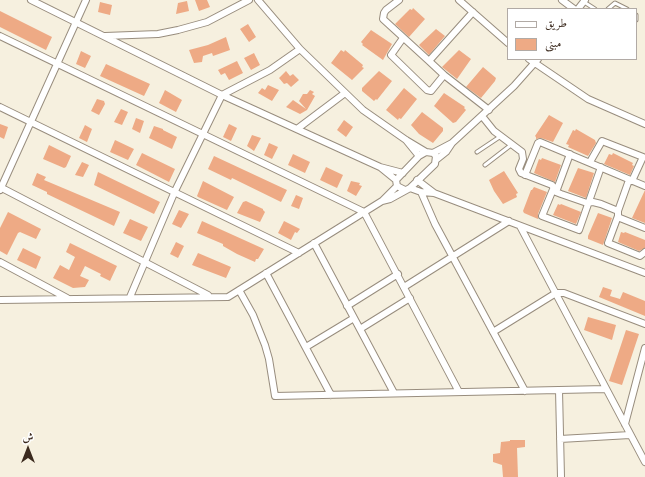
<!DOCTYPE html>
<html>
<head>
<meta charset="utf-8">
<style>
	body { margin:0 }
	#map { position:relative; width:645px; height:477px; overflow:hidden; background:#f6f0df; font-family:"Gentium Book Plus",Amiri,serif }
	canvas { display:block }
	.legend { position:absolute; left:507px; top:8px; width:130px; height:52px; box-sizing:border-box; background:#fff; border:1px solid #b1aaa5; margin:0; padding:5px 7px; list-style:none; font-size:12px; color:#3b2a1e }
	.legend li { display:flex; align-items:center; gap:8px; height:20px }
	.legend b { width:20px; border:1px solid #b1aaa5 }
	.north { position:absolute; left:8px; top:429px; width:40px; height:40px; -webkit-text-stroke:3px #fff; paint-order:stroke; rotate:0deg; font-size:11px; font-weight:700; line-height:16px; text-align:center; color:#3b2a1e }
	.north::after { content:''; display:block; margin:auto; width:14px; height:18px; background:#3b2a1e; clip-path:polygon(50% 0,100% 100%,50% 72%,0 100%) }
</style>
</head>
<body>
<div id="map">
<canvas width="645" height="477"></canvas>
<ul class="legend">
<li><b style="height:5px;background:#fff"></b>طريق</li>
<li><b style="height:11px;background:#eeaa85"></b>مبنى</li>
</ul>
<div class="north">ش</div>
</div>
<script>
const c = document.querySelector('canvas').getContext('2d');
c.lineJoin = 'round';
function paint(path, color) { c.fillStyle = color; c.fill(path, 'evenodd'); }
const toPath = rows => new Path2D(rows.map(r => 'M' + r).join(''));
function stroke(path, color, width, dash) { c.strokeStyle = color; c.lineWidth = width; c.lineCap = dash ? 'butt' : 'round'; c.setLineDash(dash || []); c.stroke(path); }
const building = toPath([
	[195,0,207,0,210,7,199,11],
	[187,1,189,11,176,14,178,3],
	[100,2,112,5,110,15,98,12],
	[413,8,425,19,409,37,395,24,410,9,412,10],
	[0,11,52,37,46,50,0,27],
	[248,24,256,37,249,42,240,29],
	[436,29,445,36,429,55,419,45],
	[371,30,392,44,383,60,362,45,363,44,361,42],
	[226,37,230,50,213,56,212,53,203,56,202,62,194,63,189,50,208,45],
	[341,50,344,52,345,50,363,65,362,67,364,68,352,80,331,63],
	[459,50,471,59,457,79,442,67],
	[81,51,91,56,85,68,76,64],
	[254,53,260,65,251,70,244,58],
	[237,61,243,73,229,80,225,73,221,75,218,70],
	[106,64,150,84,144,96,100,76],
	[483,67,496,78,495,81,481,98,466,87],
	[286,71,290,76,293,74,299,80,291,87,287,83,284,84,279,78],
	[379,71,392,81,377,100,376,99,374,101,362,91,362,88],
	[268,85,279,90,272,101,258,93,262,88,265,90],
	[404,88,417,99,401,119,399,118,398,120,386,110],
	[165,90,182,100,176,112,159,103],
	[310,90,314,92,312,94,315,96,307,110,300,114,286,107,293,100,306,109,299,101,303,94,307,94],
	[444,93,465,107,464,108,466,110,456,122,453,123,434,106],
	[97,99,104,101,105,104,99,115,91,111],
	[121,109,128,112,122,125,114,122],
	[422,112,443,128,443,131,433,143,419,134,411,125],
	[549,115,563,123,553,142,541,138,536,139,536,137,535,136],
	[136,118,144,121,140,133,132,129],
	[344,120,353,127,346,137,337,130],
	[0,124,8,127,4,139,0,137],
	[229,124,237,128,231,141,223,137],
	[85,125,92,129,87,142,79,138],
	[154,126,163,129,163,130,177,137,172,149,149,138],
	[576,129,595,140,596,143,588,156,568,147,569,145,566,144,573,130,575,131],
	[252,135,261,138,254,151,247,146],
	[115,140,134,149,128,160,110,152],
	[269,143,278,147,272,159,264,155],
	[49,145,71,156,66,167,64,168,43,159],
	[142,153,175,169,169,182,136,165],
	[613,153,633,163,632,165,634,166,630,175,604,164,609,154,612,155],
	[293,154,310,162,305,173,288,165],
	[214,156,287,190,281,202,232,178,231,180,208,169],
	[542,158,561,165,555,182,534,173,539,159,541,160],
	[82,162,89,165,83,177,75,175],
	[326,167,343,175,337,188,320,180],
	[578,168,594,173,586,198,568,191],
	[504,171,518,193,516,194,517,197,503,204,494,191,489,180],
	[98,172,160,202,154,214,94,185],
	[37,173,46,177,44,180,120,212,114,226,47,194,47,192,32,185],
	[203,181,234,197,227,210,198,197,197,196],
	[351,181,360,183,359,185,362,186,356,196,347,191],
	[534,187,547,192,538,214,538,219,524,213,523,211,531,190,532,190],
	[645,190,645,223,632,218],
	[296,195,303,198,299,209,291,206],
	[246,201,263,209,263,210,265,212,260,222,237,213,243,202],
	[558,204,560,205,561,204,581,212,576,224,553,215],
	[179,210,189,214,181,228,172,224],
	[8,212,41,229,36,239,20,232,18,233,7,255,0,251,0,228],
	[598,213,612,218,603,245,588,239,588,236],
	[130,219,148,227,141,241,123,233],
	[202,221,264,249,258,259,256,259,255,262,237,254,223,246,223,244,197,233],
	[284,221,300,229,297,233,295,232,291,240,278,233],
	[621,232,624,233,625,232,645,240,645,248,639,251,618,242],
	[176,242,184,246,178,258,170,254],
	[70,243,117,266,110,281,100,276,101,274,85,266,80,276,89,280,85,287,73,288,53,278,60,265,69,270,75,257,66,252],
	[23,248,41,257,36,269,17,260],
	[198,253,231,267,226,278,192,265],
	[603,287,612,290,610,296,620,299,623,292,645,301,645,316,599,297],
	[588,317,616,325,612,340,584,330],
	[626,330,639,334,622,385,609,381],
	[510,440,525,440,525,447,517,448,518,477,503,477,502,465,493,462,493,454,500,453,501,442,510,441]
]);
const service = toPath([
	[584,2,595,9],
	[608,9,615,3,627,9],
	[636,15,636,20],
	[477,152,501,136],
	[485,165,511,145]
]);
const minor = toPath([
	[31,0,222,95,380,167,403,173],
	[258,0,300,49,363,110,406,140,426,152],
	[399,0,386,10,384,13,383,19,429,61,473,12],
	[459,0,508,43],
	[562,0,574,9],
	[578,9,585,0],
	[0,36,364,212,459,392],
	[105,36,158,34,178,30,207,22,249,0],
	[403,38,391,55,427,90,431,91,444,75],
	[529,59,588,99,645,124],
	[429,61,444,75,489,110],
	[0,107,299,253],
	[482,116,494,131,522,152,523,159,519,169,521,173,552,185,556,192,561,194,587,203,593,202,601,204,618,211,618,216,620,218,645,228],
	[297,129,345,93],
	[406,140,419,156],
	[433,153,452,143],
	[436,160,446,152,452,143,514,86,538,59],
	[590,162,602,141,643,157,632,181],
	[380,167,396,180],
	[525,175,538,143,540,142,645,186],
	[417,180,434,193],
	[0,187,208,295],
	[554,187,542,216,579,230,601,167],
	[410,188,421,192,434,193,645,273],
	[0,190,86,0],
	[421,192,435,224,525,391],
	[556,192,570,154],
	[382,201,397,186],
	[618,211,629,180],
	[618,216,608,243,640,256,645,252],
	[520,226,645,462],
	[314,243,394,393],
	[0,262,67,298],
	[266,273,331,395],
	[404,287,509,221],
	[239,290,253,315,265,345,269,359,275,396,606,389],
	[130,297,175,191,222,95,270,70,300,49],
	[0,300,228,297,382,201,390,199,410,188,435,164,436,156,433,153,426,152,419,156,396,180,397,186,405,190],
	[347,306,398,274],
	[360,329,410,298],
	[493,332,556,293,564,293,645,324],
	[306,347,354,318],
	[559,390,561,477],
	[625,424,645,348],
	[560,439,630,435]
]);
paint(building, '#eeaa85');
stroke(service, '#988d7e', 5);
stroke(minor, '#988d7e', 8);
stroke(service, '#fff', 3);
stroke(minor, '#fff', 6);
</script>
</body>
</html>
